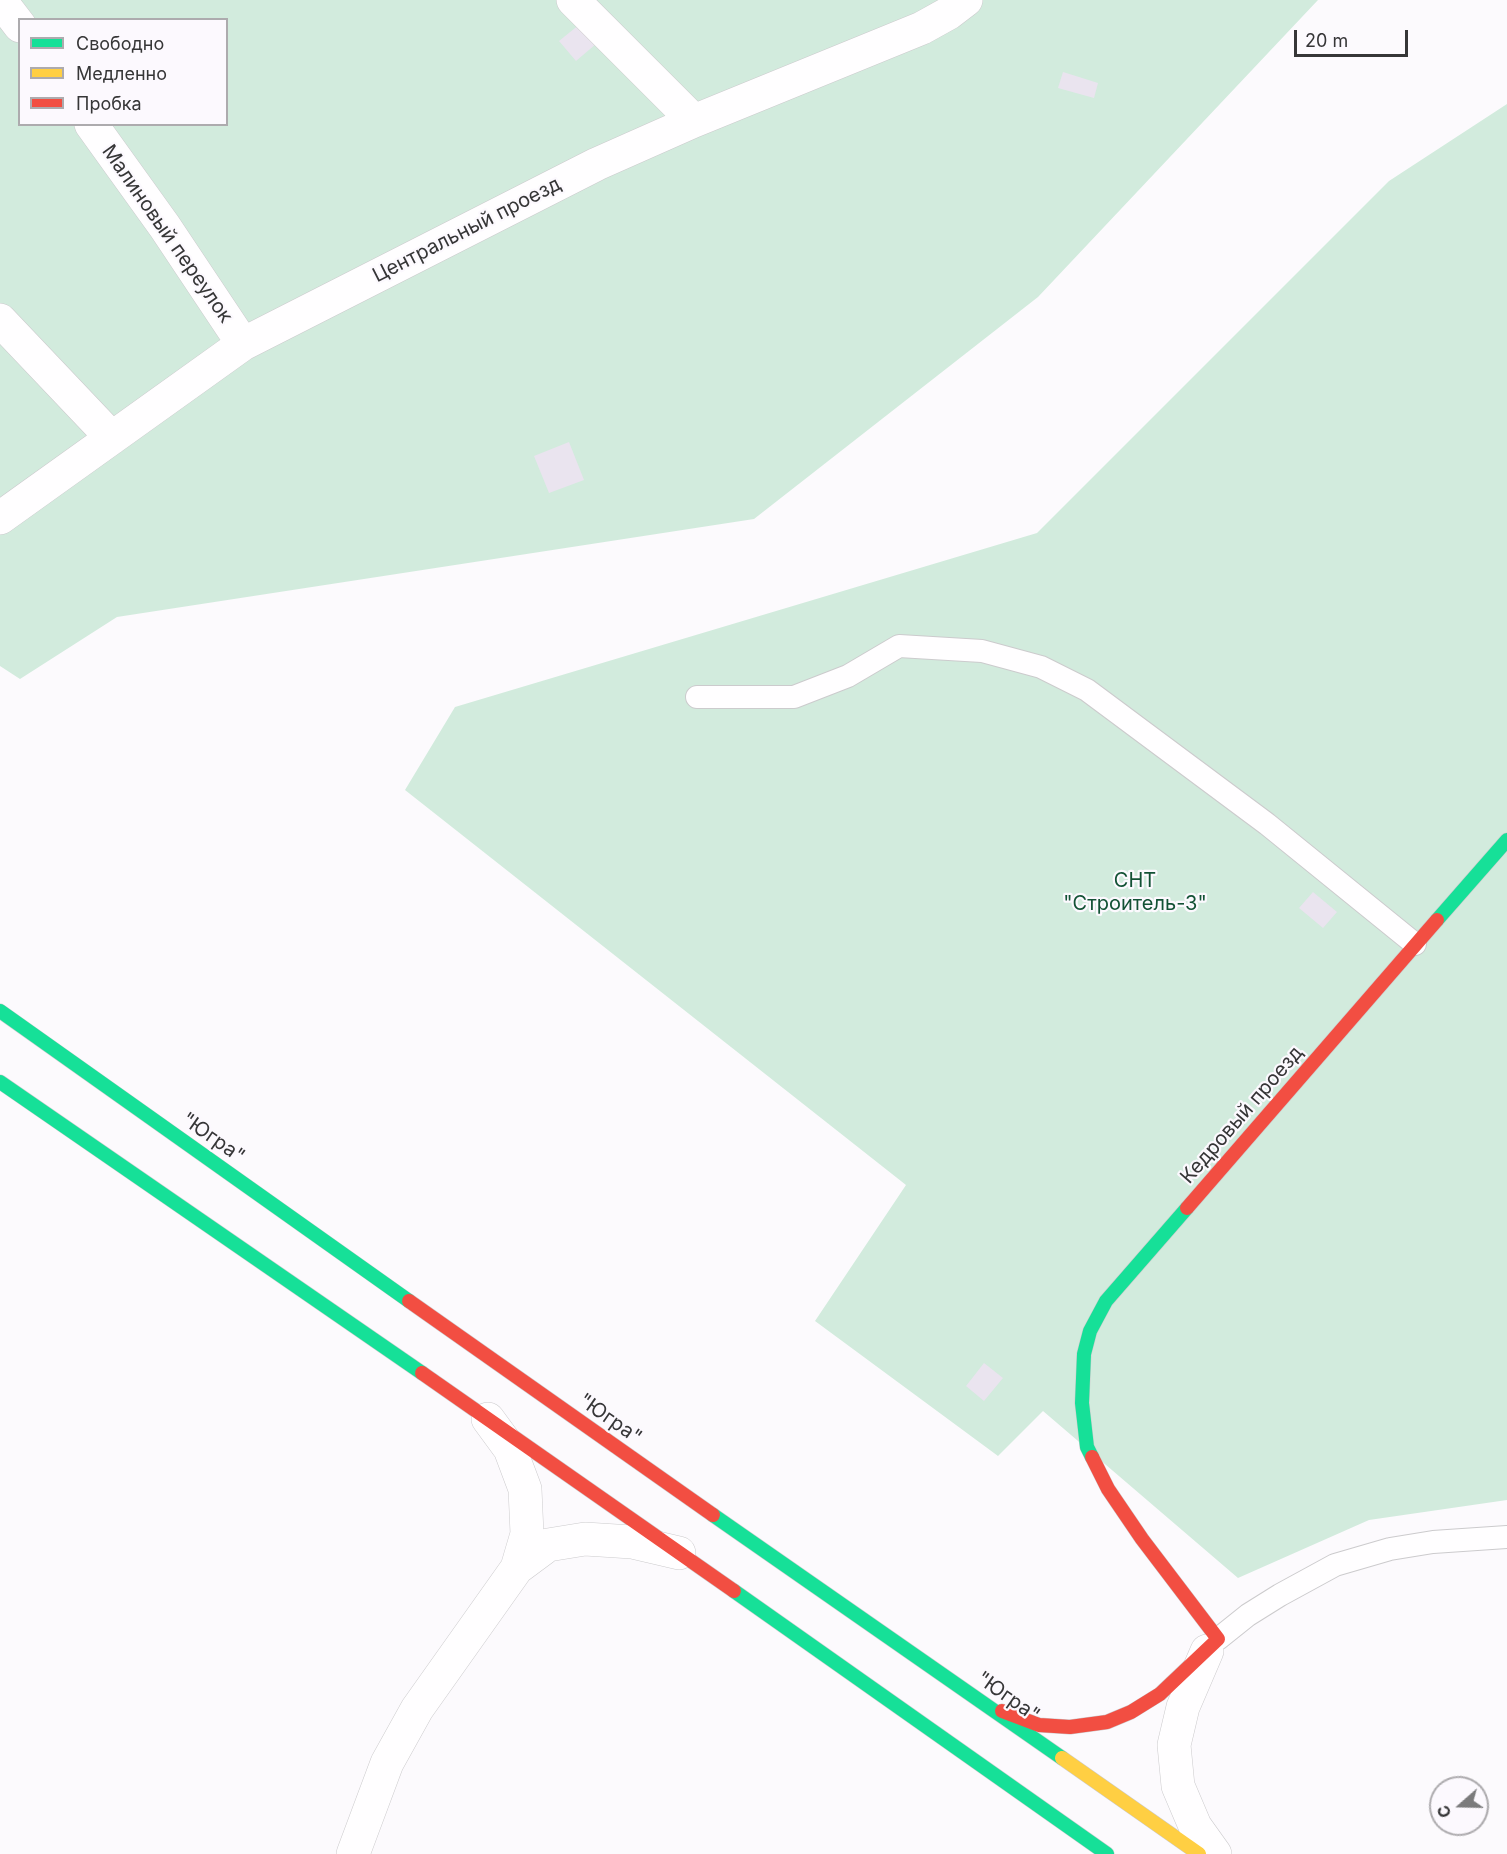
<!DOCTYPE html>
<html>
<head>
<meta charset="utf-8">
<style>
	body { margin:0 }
	#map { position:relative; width:1507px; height:1854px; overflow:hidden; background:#fcfafd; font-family:Inter,sans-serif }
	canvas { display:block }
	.legend { position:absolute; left:18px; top:18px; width:210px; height:108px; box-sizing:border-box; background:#fcf9fe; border:2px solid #adabae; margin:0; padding:8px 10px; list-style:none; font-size:18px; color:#363637 }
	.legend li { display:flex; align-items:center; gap:12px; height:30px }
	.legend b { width:30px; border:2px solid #adabae }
	.north { position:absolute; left:1429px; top:1776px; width:60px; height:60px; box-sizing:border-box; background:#fcf9fe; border:2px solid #adabae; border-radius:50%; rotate:250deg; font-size:16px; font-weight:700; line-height:24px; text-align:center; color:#363637 }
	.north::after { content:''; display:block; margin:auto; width:21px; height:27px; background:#7b7b7c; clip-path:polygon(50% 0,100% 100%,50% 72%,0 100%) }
	.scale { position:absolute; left:1294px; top:30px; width:114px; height:27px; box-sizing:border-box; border:3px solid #363637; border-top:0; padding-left:8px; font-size:18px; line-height:21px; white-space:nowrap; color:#363637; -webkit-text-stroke:4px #fcf9fe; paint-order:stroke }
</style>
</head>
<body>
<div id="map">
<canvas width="1507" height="1854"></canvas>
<ul class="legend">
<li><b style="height:8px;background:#16e098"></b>Свободно</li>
<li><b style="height:8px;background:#ffcf43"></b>Медленно</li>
<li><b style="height:8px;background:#f24e42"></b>Пробка</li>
</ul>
<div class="north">С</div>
<div class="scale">20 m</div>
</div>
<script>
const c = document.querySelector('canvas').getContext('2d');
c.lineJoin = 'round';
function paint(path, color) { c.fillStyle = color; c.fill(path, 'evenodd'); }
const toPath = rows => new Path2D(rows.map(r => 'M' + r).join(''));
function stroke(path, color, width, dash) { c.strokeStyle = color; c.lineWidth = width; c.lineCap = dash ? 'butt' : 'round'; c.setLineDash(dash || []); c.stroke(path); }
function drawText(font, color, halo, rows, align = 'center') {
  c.font = font + ' Inter,sans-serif'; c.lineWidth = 4.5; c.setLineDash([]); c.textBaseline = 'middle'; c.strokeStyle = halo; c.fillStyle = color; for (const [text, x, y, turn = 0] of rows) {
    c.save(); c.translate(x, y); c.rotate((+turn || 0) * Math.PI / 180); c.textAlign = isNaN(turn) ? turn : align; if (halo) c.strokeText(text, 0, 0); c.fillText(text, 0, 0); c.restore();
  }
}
const green = toPath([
	[0,0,1318,0,1038,297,754,519,117,617,20,679,0,666],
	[20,20,226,20,226,124,20,124],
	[1507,104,1507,1500,1369,1520,1238,1578,1043,1411,998,1456,815,1321,906,1185,405,790,455,707,1037,533,1389,181]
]);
const building = toPath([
	[580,24,596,44,576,61,559,41],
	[1063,72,1098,83,1094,98,1058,88],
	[569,442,584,480,549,493,534,456],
	[1313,892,1337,912,1323,928,1299,908],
	[984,1363,1003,1378,984,1401,966,1386]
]);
const lane = toPath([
	[697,697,794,697,848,676,899,646,982,651,1041,667,1087,690,1267,824,1415,944],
	[1218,1639,1248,1615,1280,1595,1335,1565,1390,1549,1433,1542,1507,1537]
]);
const street = toPath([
	[0,0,20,26],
	[573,0,694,121],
	[91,124,165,227,243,344],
	[0,320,112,438],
	[0,518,243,344,597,164,694,121,922,28,949,13,966,0],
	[517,1568,548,1545,585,1539,632,1542,679,1553],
	[1207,1651,1183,1707,1174,1745,1178,1786,1195,1826,1215,1854],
	[353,1854,387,1763,417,1709,517,1568,527,1534,525,1489,510,1449,488,1419]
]);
const fast = toPath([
	[1437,920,1507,840],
	[0,1011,409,1301],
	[0,1082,422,1373],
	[1092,1457,1087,1447,1082,1403,1084,1354,1090,1331,1106,1301,1187,1208],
	[713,1515,1062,1758],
	[734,1591,1107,1854]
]);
const slow = toPath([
	[1062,1758,1199,1854]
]);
const jam = toPath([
	[1187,1208,1437,920],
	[409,1301,713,1515],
	[422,1373,734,1591],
	[1002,1711,1039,1725,1070,1727,1107,1722,1131,1712,1160,1694,1218,1639,1142,1539,1108,1489,1092,1457]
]);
const streetNames = [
	["Центральный проезд",467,230,-27],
	["Малиновый переулок",167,234,55],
	["Кедровый проезд",1242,1115,-49],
	["\"Югра\"",213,1138,35],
	["\"Югра\"",610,1419,35],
	["\"Югра\"",1008,1697,35]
];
const parkNames = [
	["СНТ",1135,881],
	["\"Строитель-3\"",1135,904]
];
paint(green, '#d2ebdd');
paint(building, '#eae4ef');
stroke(lane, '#cccbcd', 24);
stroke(street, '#cccbcd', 34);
stroke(fast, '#cccbcd', 15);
stroke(slow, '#cccbcd', 15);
stroke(jam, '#cccbcd', 15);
stroke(lane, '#fffeff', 22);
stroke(street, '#fffeff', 33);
stroke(fast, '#16e098', 14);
stroke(slow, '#ffcf43', 14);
stroke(jam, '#f24e42', 14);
drawText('20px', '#363637', '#fcf9fe', streetNames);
drawText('20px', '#135235', '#fcf9fe', parkNames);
</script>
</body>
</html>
